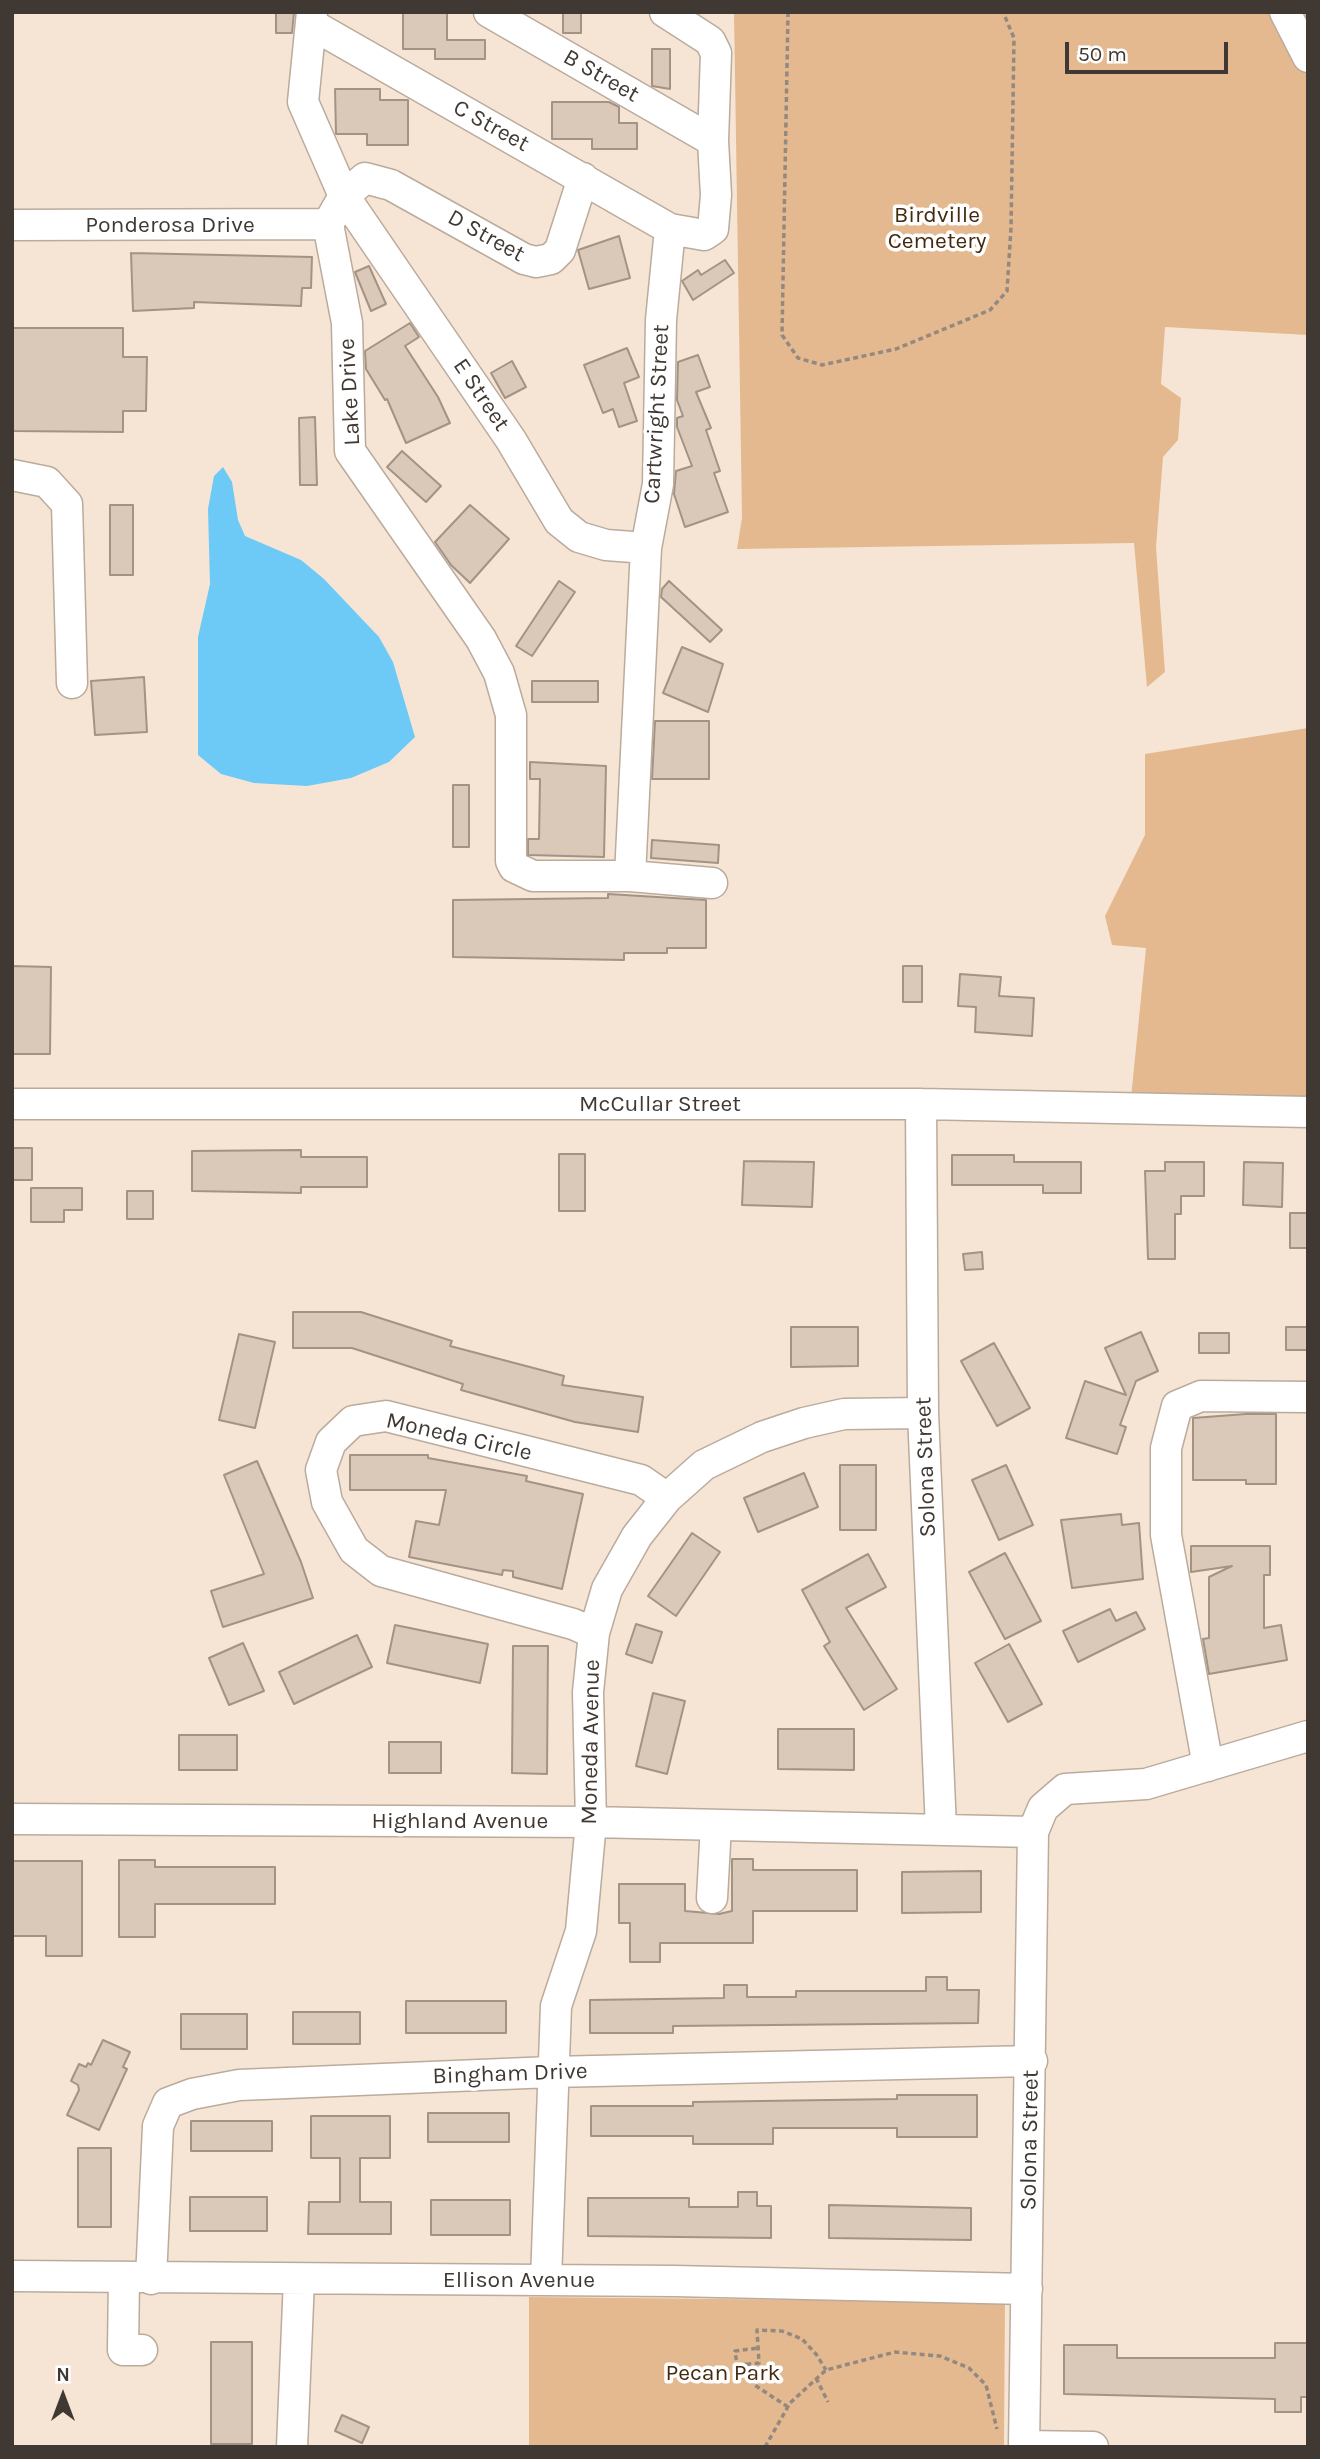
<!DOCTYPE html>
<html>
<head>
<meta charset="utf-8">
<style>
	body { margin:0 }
	#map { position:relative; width:1320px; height:2459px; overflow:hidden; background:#f6e5d5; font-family:Karla,sans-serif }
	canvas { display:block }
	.frame { position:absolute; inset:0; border:14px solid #403933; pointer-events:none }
	.north { position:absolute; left:28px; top:2361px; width:70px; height:70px; -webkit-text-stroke:5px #fff; paint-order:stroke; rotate:0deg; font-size:19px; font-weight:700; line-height:28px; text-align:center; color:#403933 }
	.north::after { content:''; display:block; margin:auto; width:24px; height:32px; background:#403933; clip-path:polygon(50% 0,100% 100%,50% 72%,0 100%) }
	.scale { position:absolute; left:1065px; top:42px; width:163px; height:32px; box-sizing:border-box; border:4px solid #403933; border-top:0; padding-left:9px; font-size:21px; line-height:24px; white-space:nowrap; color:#403933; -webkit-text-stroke:5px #fff; paint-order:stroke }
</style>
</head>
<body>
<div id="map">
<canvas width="1320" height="2459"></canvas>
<div class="frame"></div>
<div class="north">N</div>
<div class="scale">50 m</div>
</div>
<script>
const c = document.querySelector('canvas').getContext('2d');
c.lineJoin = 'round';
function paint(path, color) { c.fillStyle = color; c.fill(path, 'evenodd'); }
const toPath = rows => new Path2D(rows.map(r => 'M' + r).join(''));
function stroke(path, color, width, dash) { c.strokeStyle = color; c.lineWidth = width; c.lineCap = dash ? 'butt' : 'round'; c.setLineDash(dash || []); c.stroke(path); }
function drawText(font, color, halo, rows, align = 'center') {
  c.font = font + ' Karla,sans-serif'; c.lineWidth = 7; c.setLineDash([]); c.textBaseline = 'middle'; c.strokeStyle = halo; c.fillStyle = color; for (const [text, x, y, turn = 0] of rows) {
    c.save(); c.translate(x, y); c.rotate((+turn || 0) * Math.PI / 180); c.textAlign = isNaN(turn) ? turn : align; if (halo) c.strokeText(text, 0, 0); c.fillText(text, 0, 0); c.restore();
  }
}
const green = toPath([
	[734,12,1308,12,1308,335,1165,327,1161,384,1181,398,1178,440,1163,457,1156,547,1165,672,1147,687,1134,543,737,549,742,518],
	[1308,728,1308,1112,1130,1108,1146,948,1112,945,1105,916,1145,835,1145,754],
	[529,2297,1005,2302,1004,2447,529,2447]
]);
const water = toPath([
	[223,467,232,482,238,520,245,536,301,560,324,579,379,637,393,662,415,737,389,762,351,778,307,786,254,783,221,774,198,755,198,637,210,584,208,509,214,476]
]);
const building = toPath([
	[276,12,294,12,292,33,276,33,276,12],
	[403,12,447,12,447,40,485,40,485,59,435,59,435,49,403,49,403,12],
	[563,12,581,12,581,33,563,33,563,12],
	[652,49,670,49,670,89,652,86,652,49],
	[335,89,380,89,380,100,408,100,408,145,367,145,367,134,336,134,335,89],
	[552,102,609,102,619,107,619,123,637,123,637,149,592,149,592,139,552,139,552,102],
	[619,236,630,278,589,289,578,250,619,236],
	[131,253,312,257,311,288,302,288,301,306,194,302,194,308,133,311,131,253],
	[725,260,734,273,693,300,682,281,698,270,701,275,725,260],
	[369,266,386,304,371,311,355,272,369,266],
	[410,323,419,337,405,346,438,397,450,423,406,443,387,399,385,400,366,369,365,351,410,323],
	[12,328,123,328,123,357,147,357,146,411,123,411,123,432,12,431,12,328],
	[627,348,639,377,624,383,637,421,619,427,613,409,603,413,584,365,627,348],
	[698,355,710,387,696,392,711,428,706,430,720,471,714,473,728,512,685,527,674,494,676,471,692,466,677,427,677,418,683,416,677,400,678,362,698,355],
	[512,361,526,387,505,398,491,373,512,361],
	[315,417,317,485,300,485,299,418,315,417],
	[402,451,441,486,426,502,387,467,402,451],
	[110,505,133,505,133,575,110,575,110,505],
	[470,505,509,539,470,583,451,565,435,542,470,505],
	[559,581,575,592,532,656,516,646,559,581],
	[669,581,722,630,710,642,661,597,662,589,669,581],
	[682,647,723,664,708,712,663,693,682,647],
	[144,677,147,732,95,735,91,681,144,677],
	[532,681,598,681,598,702,532,702,532,681],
	[655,721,709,721,709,779,652,779,655,721],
	[530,762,606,766,604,857,528,855,528,839,539,839,540,779,530,779,530,762],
	[453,785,469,785,469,847,453,847,453,785],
	[652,840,719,845,718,863,651,858,652,840],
	[608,894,706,900,706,948,667,948,667,953,624,953,624,960,453,957,453,900,608,898,608,894],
	[12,966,51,967,50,1054,12,1054,12,966],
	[903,966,922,966,922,1002,903,1002,903,966],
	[960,974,1001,977,999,996,1034,998,1032,1036,975,1032,976,1007,958,1006,960,974],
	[12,1148,32,1148,32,1180,12,1180,12,1148],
	[301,1150,301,1157,367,1157,367,1187,301,1187,301,1193,192,1191,192,1151,301,1150],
	[559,1154,585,1154,585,1211,559,1211,559,1154],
	[952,1155,1014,1155,1014,1162,1081,1162,1081,1193,1043,1193,1043,1185,952,1185,952,1155],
	[744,1161,814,1162,812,1207,742,1205,744,1161],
	[1165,1162,1204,1162,1204,1196,1181,1196,1181,1214,1175,1214,1175,1259,1148,1259,1145,1171,1165,1171,1165,1162],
	[1244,1162,1283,1163,1282,1207,1243,1205,1244,1162],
	[31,1188,82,1188,82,1210,64,1210,64,1222,31,1222,31,1188],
	[127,1191,153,1191,153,1219,127,1219,127,1191],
	[1290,1213,1308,1213,1308,1248,1290,1248,1290,1213],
	[982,1252,983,1269,965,1270,963,1254,982,1252],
	[293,1312,361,1312,452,1341,450,1346,564,1376,562,1385,643,1397,638,1432,575,1422,461,1390,463,1384,352,1348,293,1348,293,1312],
	[791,1327,858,1327,858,1366,791,1367,791,1327],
	[1286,1327,1308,1327,1308,1350,1286,1350,1286,1327],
	[1141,1332,1158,1371,1136,1381,1120,1425,1126,1427,1117,1454,1066,1438,1085,1381,1126,1395,1105,1348,1141,1332],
	[1199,1333,1229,1333,1229,1353,1199,1353,1199,1333],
	[239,1334,275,1342,255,1428,219,1420,239,1334],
	[994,1343,1030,1408,997,1426,961,1361,994,1343],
	[1246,1414,1276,1414,1276,1484,1246,1484,1246,1480,1193,1480,1193,1418,1246,1414],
	[350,1455,428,1455,428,1458,527,1476,526,1481,583,1494,562,1589,513,1577,513,1571,503,1570,502,1575,409,1557,416,1521,439,1525,446,1490,350,1490,350,1455],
	[257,1461,301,1562,313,1598,223,1627,211,1591,264,1574,224,1475,257,1461],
	[840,1465,876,1465,876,1530,840,1530,840,1465],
	[1006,1465,1033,1525,999,1540,972,1480,1006,1465],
	[804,1473,818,1507,758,1532,744,1498,804,1473],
	[1121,1514,1122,1525,1139,1523,1143,1579,1072,1588,1061,1520,1121,1514],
	[692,1533,720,1552,676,1616,648,1596,692,1533],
	[1191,1546,1270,1546,1270,1575,1264,1575,1264,1628,1281,1625,1287,1660,1209,1674,1203,1639,1209,1638,1209,1577,1232,1566,1191,1572,1191,1546],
	[1005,1553,1041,1621,1005,1639,969,1572,1005,1553],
	[868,1554,886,1587,846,1608,897,1689,864,1710,824,1646,830,1642,802,1590,868,1554],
	[1110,1609,1116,1621,1136,1612,1145,1629,1078,1662,1063,1631,1110,1609],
	[636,1624,662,1632,652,1663,626,1654,636,1624],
	[395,1625,488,1644,480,1683,387,1663,395,1625],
	[357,1635,372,1667,294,1704,279,1672,357,1635],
	[243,1643,264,1691,229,1705,209,1658,243,1643],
	[1009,1644,1042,1704,1008,1722,975,1663,1009,1644],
	[513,1646,548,1646,547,1774,512,1773,513,1646],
	[653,1693,685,1701,667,1774,636,1766,653,1693],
	[778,1729,854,1729,854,1770,778,1769,778,1729],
	[179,1735,237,1735,237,1770,179,1770,179,1735],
	[389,1742,441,1742,441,1773,389,1773,389,1742],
	[732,1859,753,1859,753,1870,857,1870,857,1911,753,1911,753,1943,660,1943,660,1962,630,1962,630,1923,619,1923,619,1884,685,1884,685,1911,719,1914,732,1911,732,1859],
	[119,1860,155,1860,155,1867,275,1867,275,1904,155,1904,155,1937,119,1937,119,1860],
	[12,1861,82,1861,82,1956,46,1956,46,1936,12,1936,12,1861],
	[981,1871,981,1912,902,1913,902,1872,981,1871],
	[926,1977,947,1977,947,1990,979,1990,978,2023,673,2026,673,2033,590,2033,590,2000,724,1998,724,1985,747,1985,747,1997,796,1997,796,1991,926,1991,926,1977],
	[406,2001,506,2001,506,2033,406,2033,406,2001],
	[293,2012,360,2012,360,2044,293,2044,293,2012],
	[181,2014,247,2014,247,2049,181,2049,181,2014],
	[103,2040,130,2052,123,2067,127,2069,99,2130,67,2115,79,2090,78,2085,71,2081,79,2064,86,2067,88,2063,91,2065,103,2040],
	[897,2095,977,2095,977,2137,897,2137,897,2128,773,2128,773,2144,693,2144,693,2136,591,2136,591,2106,693,2106,693,2102,897,2099,897,2095],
	[428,2113,509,2113,509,2142,428,2142,428,2113],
	[311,2116,390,2116,390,2158,360,2158,360,2202,391,2202,391,2234,308,2234,309,2202,340,2202,340,2158,311,2158,311,2116],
	[191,2121,272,2121,272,2151,191,2151,191,2121],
	[78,2148,111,2148,111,2227,78,2227,78,2148],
	[738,2192,757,2192,757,2206,771,2206,771,2238,588,2236,588,2198,689,2198,689,2207,738,2207,738,2192],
	[190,2197,267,2197,267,2231,190,2231,190,2197],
	[431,2200,510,2200,510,2235,431,2235,431,2200],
	[829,2205,971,2208,971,2240,829,2238,829,2205],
	[211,2342,252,2342,252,2444,211,2444,211,2342],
	[1275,2343,1308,2343,1308,2397,1301,2397,1301,2412,1275,2412,1275,2399,1064,2394,1064,2345,1117,2345,1117,2358,1275,2358,1275,2343],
	[342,2415,369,2427,362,2443,335,2431,342,2415]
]);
const path = toPath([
	[788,12,782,335,798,358,822,365,896,349,990,310,1007,291,1011,228,1014,38,1003,12],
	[749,2364,737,2365,735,2351,758,2348],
	[816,2378,828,2402],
	[788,2407,753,2384,749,2364,759,2363,757,2330,782,2331,802,2339,816,2354,826,2370],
	[765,2447,790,2403,826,2370,895,2352,940,2356,969,2368,986,2385,997,2429]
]);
const minor = toPath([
	[312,12,303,102,344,196,328,224,347,323,350,451,481,639,499,673,511,715,511,861,514,867,533,876,630,876,712,883],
	[489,12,713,141],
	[1285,12,1308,57],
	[311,24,670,229,704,235,713,229,716,195,713,141,716,53,710,41,665,12],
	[583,178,560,250,551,259,536,262,524,259,391,185,365,178,344,196,511,440,559,521,579,537,606,545,646,548],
	[12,225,328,224],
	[12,475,47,482,67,504,72,683],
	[630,876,646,548,658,484,661,320,670,229],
	[12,1104,921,1104,1308,1112],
	[921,1104,923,1413,941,1829],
	[594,1633,573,1624,381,1571,354,1550,327,1502,321,1470,331,1442,353,1421,386,1416,641,1480,667,1498],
	[1208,1766,1166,1535,1166,1448,1177,1406,1201,1396,1308,1397],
	[12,1819,591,1822,1033,1832],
	[712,1898,716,1825],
	[12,2276,674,2281,1027,2289],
	[124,2278,123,2350,142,2350],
	[151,2279,158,2126,168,2103,192,2094,239,2085,551,2072,1032,2061],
	[546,2280,556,2006,581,1931,591,1822,588,1692,594,1633,607,1589,637,1536,667,1498,704,1465,762,1437,804,1423,844,1414,923,1413],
	[1024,2446,1093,2447],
	[292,2447,299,2279],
	[1024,2447,1033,1832,1043,1808,1065,1789,1146,1784,1308,1736]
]);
const streetNames = [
	["B Street",601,76,30],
	["C Street",491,126,29],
	["Ponderosa Drive",170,225],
	["D Street",486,236,29],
	["Lake Drive",350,392,-93],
	["E Street",481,395,56],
	["Cartwright Street",657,414,-87],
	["McCullar Street",660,1104],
	["Moneda Circle",459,1437,13],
	["Solona Street",926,1467,-92],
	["Moneda Avenue",591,1742,-89],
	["Highland Avenue",460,1821],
	["Bingham Drive",510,2074,-2],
	["Solona Street",1030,2140,-89],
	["Ellison Avenue",519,2280]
];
const parkNames = [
	["Birdville",937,215],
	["Cemetery",937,241],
	["Pecan Park",723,2373]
];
paint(green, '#e4b990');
paint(water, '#6dc9f6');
paint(building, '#dac9b9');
stroke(building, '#a39384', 2);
stroke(minor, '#bbab9c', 33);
stroke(path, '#94897e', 3.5, [5, 3.5]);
stroke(minor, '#fff', 30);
drawText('23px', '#403933', '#fff', streetNames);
drawText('23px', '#442a0f', '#fff', parkNames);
</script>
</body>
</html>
